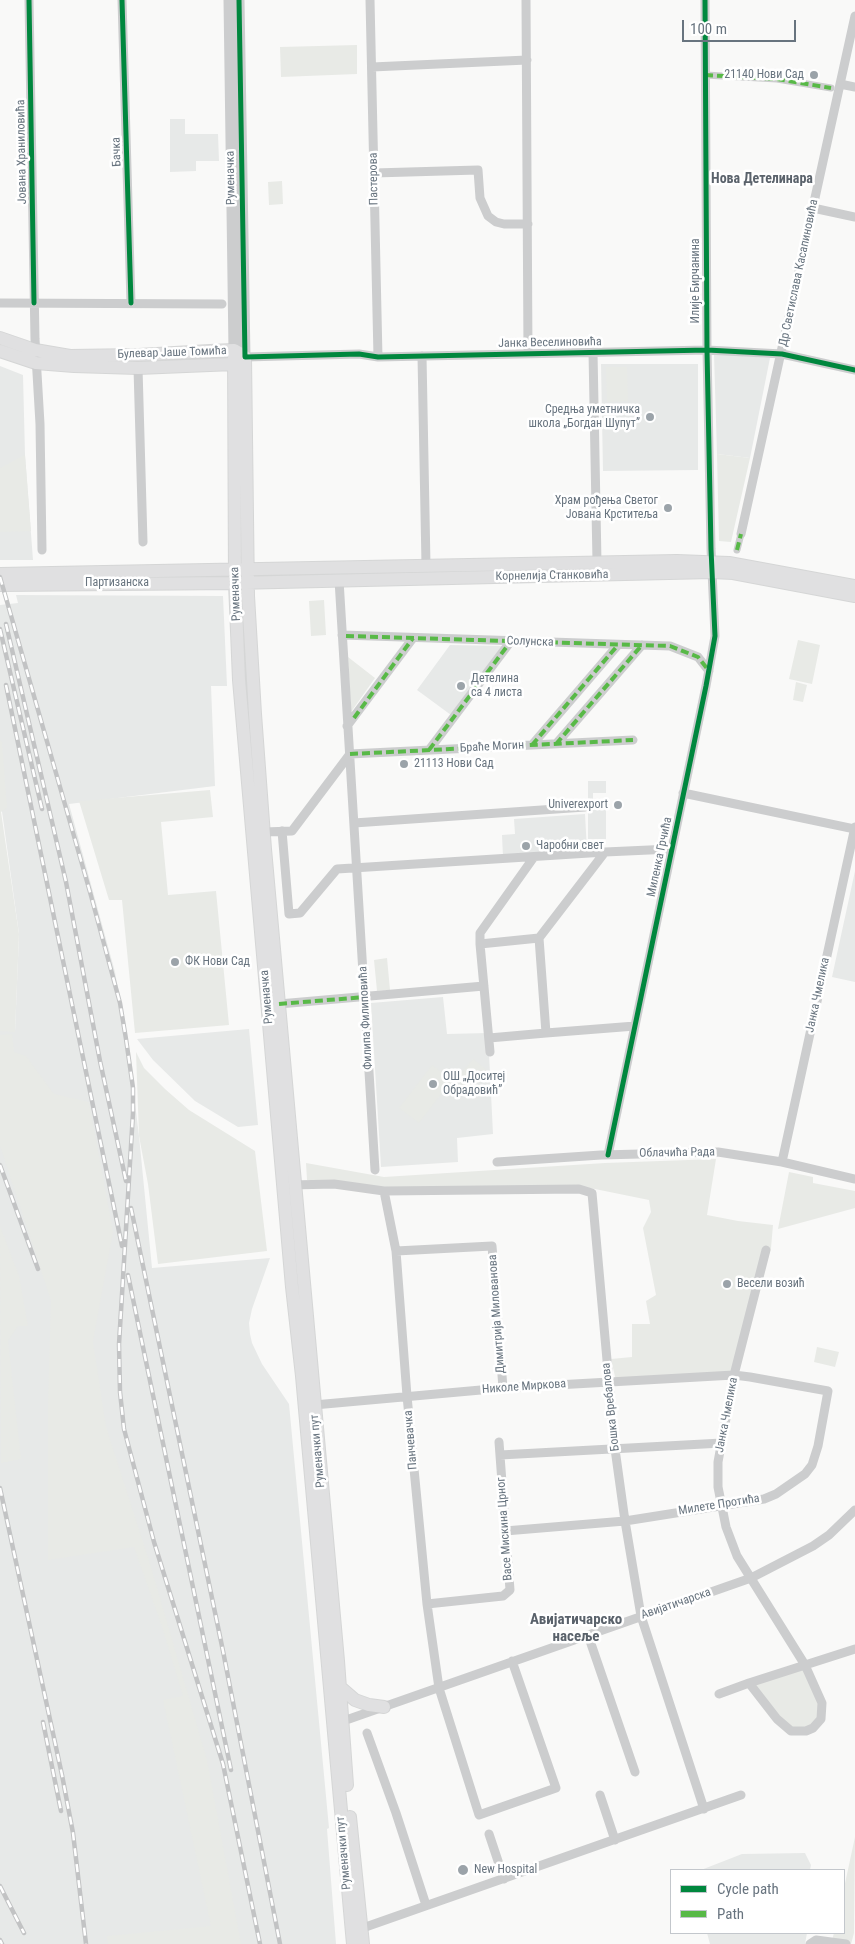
<!DOCTYPE html>
<html>
<head>
<meta charset="utf-8">
<style>
	body { margin:0 }
	#map { position:relative; width:855px; height:1944px; overflow:hidden; background:#f9f9f8; font-family:"Roboto Condensed",sans-serif }
	canvas { display:block }
	.legend { position:absolute; left:670px; top:1869px; width:175px; height:65px; box-sizing:border-box; background:#fff; border:1px solid #c3c7cc; margin:0; padding:6px 9px; list-style:none; font-size:15px; color:#68747f }
	.legend li { display:flex; align-items:center; gap:10px; height:25px }
	.legend b { width:25px; border:1px solid #c3c7cc }
	.scale { position:absolute; left:682px; top:20px; width:114px; height:22px; box-sizing:border-box; border:2px solid #68747f; border-top:0; padding-left:6px; font-size:15px; line-height:18px; white-space:nowrap; color:#68747f; -webkit-text-stroke:4px #fff; paint-order:stroke }
</style>
</head>
<body>
<div id="map">
<canvas width="855" height="1944"></canvas>
<ul class="legend">
<li><b style="height:6px;background:#00873e"></b>Cycle path</li>
<li><b style="height:6px;background:#58b947"></b>Path</li>
</ul>
<div class="scale">100 m</div>
</div>
<script>
const c = document.querySelector('canvas').getContext('2d');
c.lineJoin = 'round';
function paint(path, color) { c.fillStyle = color; c.fill(path, 'evenodd'); }
const toPath = rows => new Path2D(rows.map(r => 'M' + r).join(''));
function stroke(path, color, width, dash) { c.strokeStyle = color; c.lineWidth = width; c.lineCap = dash ? 'butt' : 'round'; c.setLineDash(dash || []); c.stroke(path); }
function drawText(font, color, halo, rows, align = 'center') {
  c.font = font + ' "Roboto Condensed",sans-serif'; c.lineWidth = 5; c.setLineDash([]); c.textBaseline = 'middle'; c.strokeStyle = halo; c.fillStyle = color; for (const [text, x, y, turn = 0] of rows) {
    c.save(); c.translate(x, y); c.rotate((+turn || 0) * Math.PI / 180); c.textAlign = isNaN(turn) ? turn : align; if (halo) c.strokeText(text, 0, 0); c.fillText(text, 0, 0); c.restore();
  }
}
const built = toPath([
	[170,119,185,119,185,134,218,134,219,161,196,161,196,171,170,172],
	[714,354,770,358,750,458,717,454],
	[601,364,698,364,698,470,603,471],
	[0,366,23,375,25,455,33,560,0,560],
	[16,595,223,596,227,686,211,686,215,786,69,804,115,972,128,1045,139,1136,152,1268,270,1258,252,1309,249,1323,250,1334,252,1343,262,1364,289,1404,329,1828,327,1829,336,1944,0,1944,0,1031,15,1031,19,934,0,797,0,605,18,603],
	[450,645,503,646,451,715,417,690],
	[588,781,606,781,606,793,593,793,593,802,590,803,590,809,606,809,606,839,588,839],
	[585,814,587,851,503,857,502,835,515,834,514,819],
	[855,871,855,982,832,977],
	[443,997,447,1034,488,1033,493,1134,457,1138,458,1162,381,1167,371,1003],
	[249,1029,258,1125,238,1127,195,1101,153,1060,137,1039],
	[805,1853,811,1865,810,1870,701,1870,742,1854],
	[707,1933,807,1933,805,1944,710,1944]
]);
const green = toPath([
	[357,45,357,74,281,77,280,47],
	[282,181,283,204,269,205,268,182],
	[606,367,627,367,628,401,607,402],
	[717,454,750,458,731,542,719,541],
	[25,455,31,531,0,532,0,468],
	[324,600,326,635,311,636,309,601],
	[798,640,820,645,812,684,789,679],
	[348,657,375,678,351,712],
	[796,682,807,685,803,702,793,700],
	[0,740,2,742,7,808,1,812,19,934,15,1032,0,1031],
	[210,790,213,817,161,822,168,895,216,891,229,1025,135,1033,122,900,109,900,79,801],
	[387,958,390,990,377,991,374,960],
	[12,1034,14,1052,26,1056,54,1094,89,1102,113,1232,93,1342,106,1427,151,1567,207,1760,241,1944,108,1944,107,1936,211,1926,163,1700,183,1696,162,1627,134,1547,48,1560,48,1404,51,1300,0,1146,0,1035],
	[136,1052,144,1068,165,1089,189,1110,255,1151,267,1251,158,1264,148,1184,139,1136],
	[473,1059,487,1070,470,1091,456,1080],
	[432,1065,452,1080,419,1123,399,1108],
	[716,1159,707,1215,738,1221,773,1225,771,1248,734,1375,616,1381,611,1359,632,1357,632,1324,650,1324,646,1301,656,1295,643,1228,651,1212,649,1200,590,1188,384,1191,307,1180,306,1163,384,1177,605,1163],
	[789,1172,813,1177,813,1183,855,1191,855,1208,778,1229],
	[0,1226,19,1276,28,1326,18,1326,8,1341,21,1459,1,1463],
	[817,1347,839,1352,835,1367,814,1362],
	[805,1665,821,1700,819,1722,795,1732,749,1683],
	[855,1837,854,1933,851,1944,831,1944,834,1933,844,1933,844,1888]
]);
const pedestrian = toPath([
	[705,75,777,79,831,88],
	[737,550,741,534]
]);
const minor = toPath([
	[29,0,35,339,40,424,42,550],
	[122,0,131,303],
	[370,0,378,357],
	[526,0,528,353],
	[372,67,527,60],
	[840,84,855,87],
	[374,173,478,170,480,198,488,216,496,222,504,224,528,224],
	[813,208,855,217],
	[0,303,222,304],
	[593,352,597,562],
	[422,356,426,565],
	[245,357,359,354,378,357,707,350,782,354,855,370],
	[138,368,143,542],
	[741,534,855,16],
	[339,580,375,1170],
	[342,635,670,646,698,657,709,671],
	[347,726,413,638],
	[556,744,642,645],
	[532,745,618,645],
	[429,750,511,641],
	[683,793,855,829],
	[354,823,585,807],
	[282,831,289,914,300,913,337,869,605,852],
	[264,832,292,831,350,754,633,740],
	[539,938,605,852,671,849],
	[480,944,480,933,534,857],
	[279,1004,484,986],
	[546,1033,635,1026],
	[489,1038,546,1033,539,938,480,944,490,1052],
	[608,1155,706,686,715,636,711,549,707,350,705,0],
	[497,1162,601,1155,718,1152,782,1162,855,1179],
	[782,1162,855,827],
	[291,1185,334,1184,384,1191,579,1189,592,1193,615,1449,625,1521,641,1616,704,1809],
	[384,1191,396,1251,407,1396,427,1604,439,1688,479,1815,556,1788,512,1661],
	[396,1251,492,1246,503,1388],
	[314,1405,503,1388,734,1375,750,1377,828,1391,818,1446,812,1465,805,1474,776,1494,764,1499,625,1521,505,1531],
	[500,1455,722,1443],
	[427,1604,503,1596,510,1590,499,1442],
	[588,1635,635,1772],
	[749,1683,777,1719,791,1731,806,1731,813,1728,821,1719,822,1703,805,1665,737,1556,726,1527,718,1487,718,1462,734,1375,766,1250],
	[719,1694,749,1683,855,1649],
	[339,1717,341,1719,349,1719,751,1578,813,1546,829,1535,855,1510],
	[367,1733,396,1813,426,1905],
	[600,1795,615,1840],
	[489,1834,504,1879],
	[357,1930,741,1795],
	[810,1944,816,1940,846,1944]
]);
const tertiary = toPath([
	[229,0,234,350],
	[239,0,245,357]
]);
const secondary = toPath([
	[0,338,35,350,70,356,139,355,210,351,234,350,241,354],
	[234,350,235,583,239,680,292,1287,302,1376,353,1944],
	[0,351,36,363,74,366,138,368,234,364,241,360],
	[245,357,248,596,255,714,265,849,338,1661,347,1785],
	[0,574,677,561,729,563,855,586],
	[0,585,235,583,712,572,733,573,855,596],
	[340,1687,355,1700,369,1705,384,1707],
	[350,1817,363,1944]
]);
const rail = toPath([
	[0,577,90,892,120,1003,126,1039,133,1088,133,1113,119,1344,120,1392,124,1429,154,1542,223,1764,260,1944],
	[6,624,66,882,100,1061,126,1181],
	[0,629,42,809],
	[6,685,122,1246],
	[0,1165,38,1269],
	[131,1208,223,1651,280,1944],
	[128,1275,231,1770],
	[0,1488,62,1775,73,1833,86,1944],
	[43,1722,61,1811],
	[0,1886,24,1933],
	[0,1940,2,1944]
]);
const quiet = toPath([
	[705,75,777,79,831,88],
	[737,550,741,534],
	[346,636,670,646,698,657,709,671],
	[354,718,413,638],
	[556,744,642,645],
	[532,745,618,645],
	[429,750,511,641],
	[350,754,633,740],
	[279,1004,365,997]
]);
const cycleway = toPath([
	[29,0,34,303],
	[122,0,131,303],
	[239,0,245,357,359,354,378,357,707,350,782,354,855,370],
	[608,1155,706,686,715,636,711,549,707,350,705,0]
]);
const markers = [
	[814,75,5,"#9ba3a9"],
	[650,417,5,"#9ba3a9"],
	[668,508,5,"#9ba3a9"],
	[461,686,5,"#9ba3a9"],
	[404,764,5,"#9ba3a9"],
	[618,805,5,"#9ba3a9"],
	[526,846,5,"#9ba3a9"],
	[175,962,5,"#9ba3a9"],
	[433,1084,5,"#9ba3a9"],
	[727,1284,5,"#9ba3a9"],
	[463,1870,6,"#9ba3a9"]
];
const poiNames = [
	["21140 Нови Сад",804,75,"right"],
	["Средња уметничка",640,410,"right"],
	["школа „Богдан Шупут”",640,424,"right"],
	["Храм рођења Светог",658,501,"right"],
	["Јована Крститеља",658,515,"right"],
	["Детелина",471,679],
	["са 4 листа",471,693],
	["21113 Нови Сад",414,764],
	["Univerexport",608,805,"right"],
	["Чаробни свет",536,846],
	["ФК Нови Сад",185,962],
	["ОШ „Доситеј",443,1077],
	["Обрадовић”",443,1091],
	["Весели возић",737,1284],
	["New Hospital",474,1870]
];
const streetNames = [
	["Јована Храниловића",22,152,-91],
	["Бачка",117,152,-92],
	["Руменачка",231,178,-91],
	["Пастерова",374,179,-91],
	["Др Светислава Касапиновића",799,273,-78],
	["Илије Бирчанина",696,281,-90],
	["Јанка Веселиновића",550,343,-1],
	["Булевар Јаше Томића",172,353,-2],
	["Корнелија Станковића",552,576,-1],
	["Партизанска",117,583],
	["Руменачка",236,594,-92],
	["Солунска",530,642,2],
	["Браће Могин",492,747,-3],
	["Миленка Грчића",660,857,-78],
	["Јанка Чмелика",818,995,-78],
	["Руменачка",267,997,-95],
	["Филипа Филиповића",366,1018,-93],
	["Облачића Рада",677,1153,-1],
	["Димитрија Милованова",497,1314,-94],
	["Николе Миркова",524,1387,-4],
	["Бошка Вребалова",611,1407,-96],
	["Јанка Чмелика",727,1415,-79],
	["Панчевачка",411,1440,-95],
	["Руменачки пут",318,1451,-95],
	["Милете Протића",719,1505,-9],
	["Васе Мискина Црног",505,1529,-94],
	["Авијатичарска",676,1604,-19],
	["Руменачки пут",344,1853,-95]
];
const neighbourhoodNames = [
	["Нова Детелинара",762,179]
];
const quarterNames = [
	["Авијатичарско",576,1620],
	["насеље",576,1637]
];
paint(built, '#e7e9e8');
paint(green, '#e8eae6');
stroke(secondary, '#d5d6d6', 14);
stroke(pedestrian, '#cccdce', 7);
stroke(minor, '#cccdce', 9);
stroke(tertiary, '#cccdce', 11);
stroke(secondary, '#e0e0e1', 12);
stroke(rail, '#c2c3c4', 4.5);
stroke(rail, '#fff', 2.5, [8]);
stroke(quiet, '#58b947', 4, [8, 4]);
stroke(cycleway, '#00873e', 5);
for (const [x, y, r, color] of markers) { const dot = new Path2D(); dot.arc(x, y, r, 0, 2 * Math.PI); c.fillStyle = color; c.fill(dot); stroke(dot, '#fff', 2); }
drawText('12px', '#68747f', '#fff', poiNames, 'left');
drawText('12px', '#68747f', '#fff', streetNames);
drawText('bold 14px', '#5a626b', '#fff', neighbourhoodNames);
drawText('bold 15px', '#5a626b', '#fff', quarterNames);
</script>
</body>
</html>
